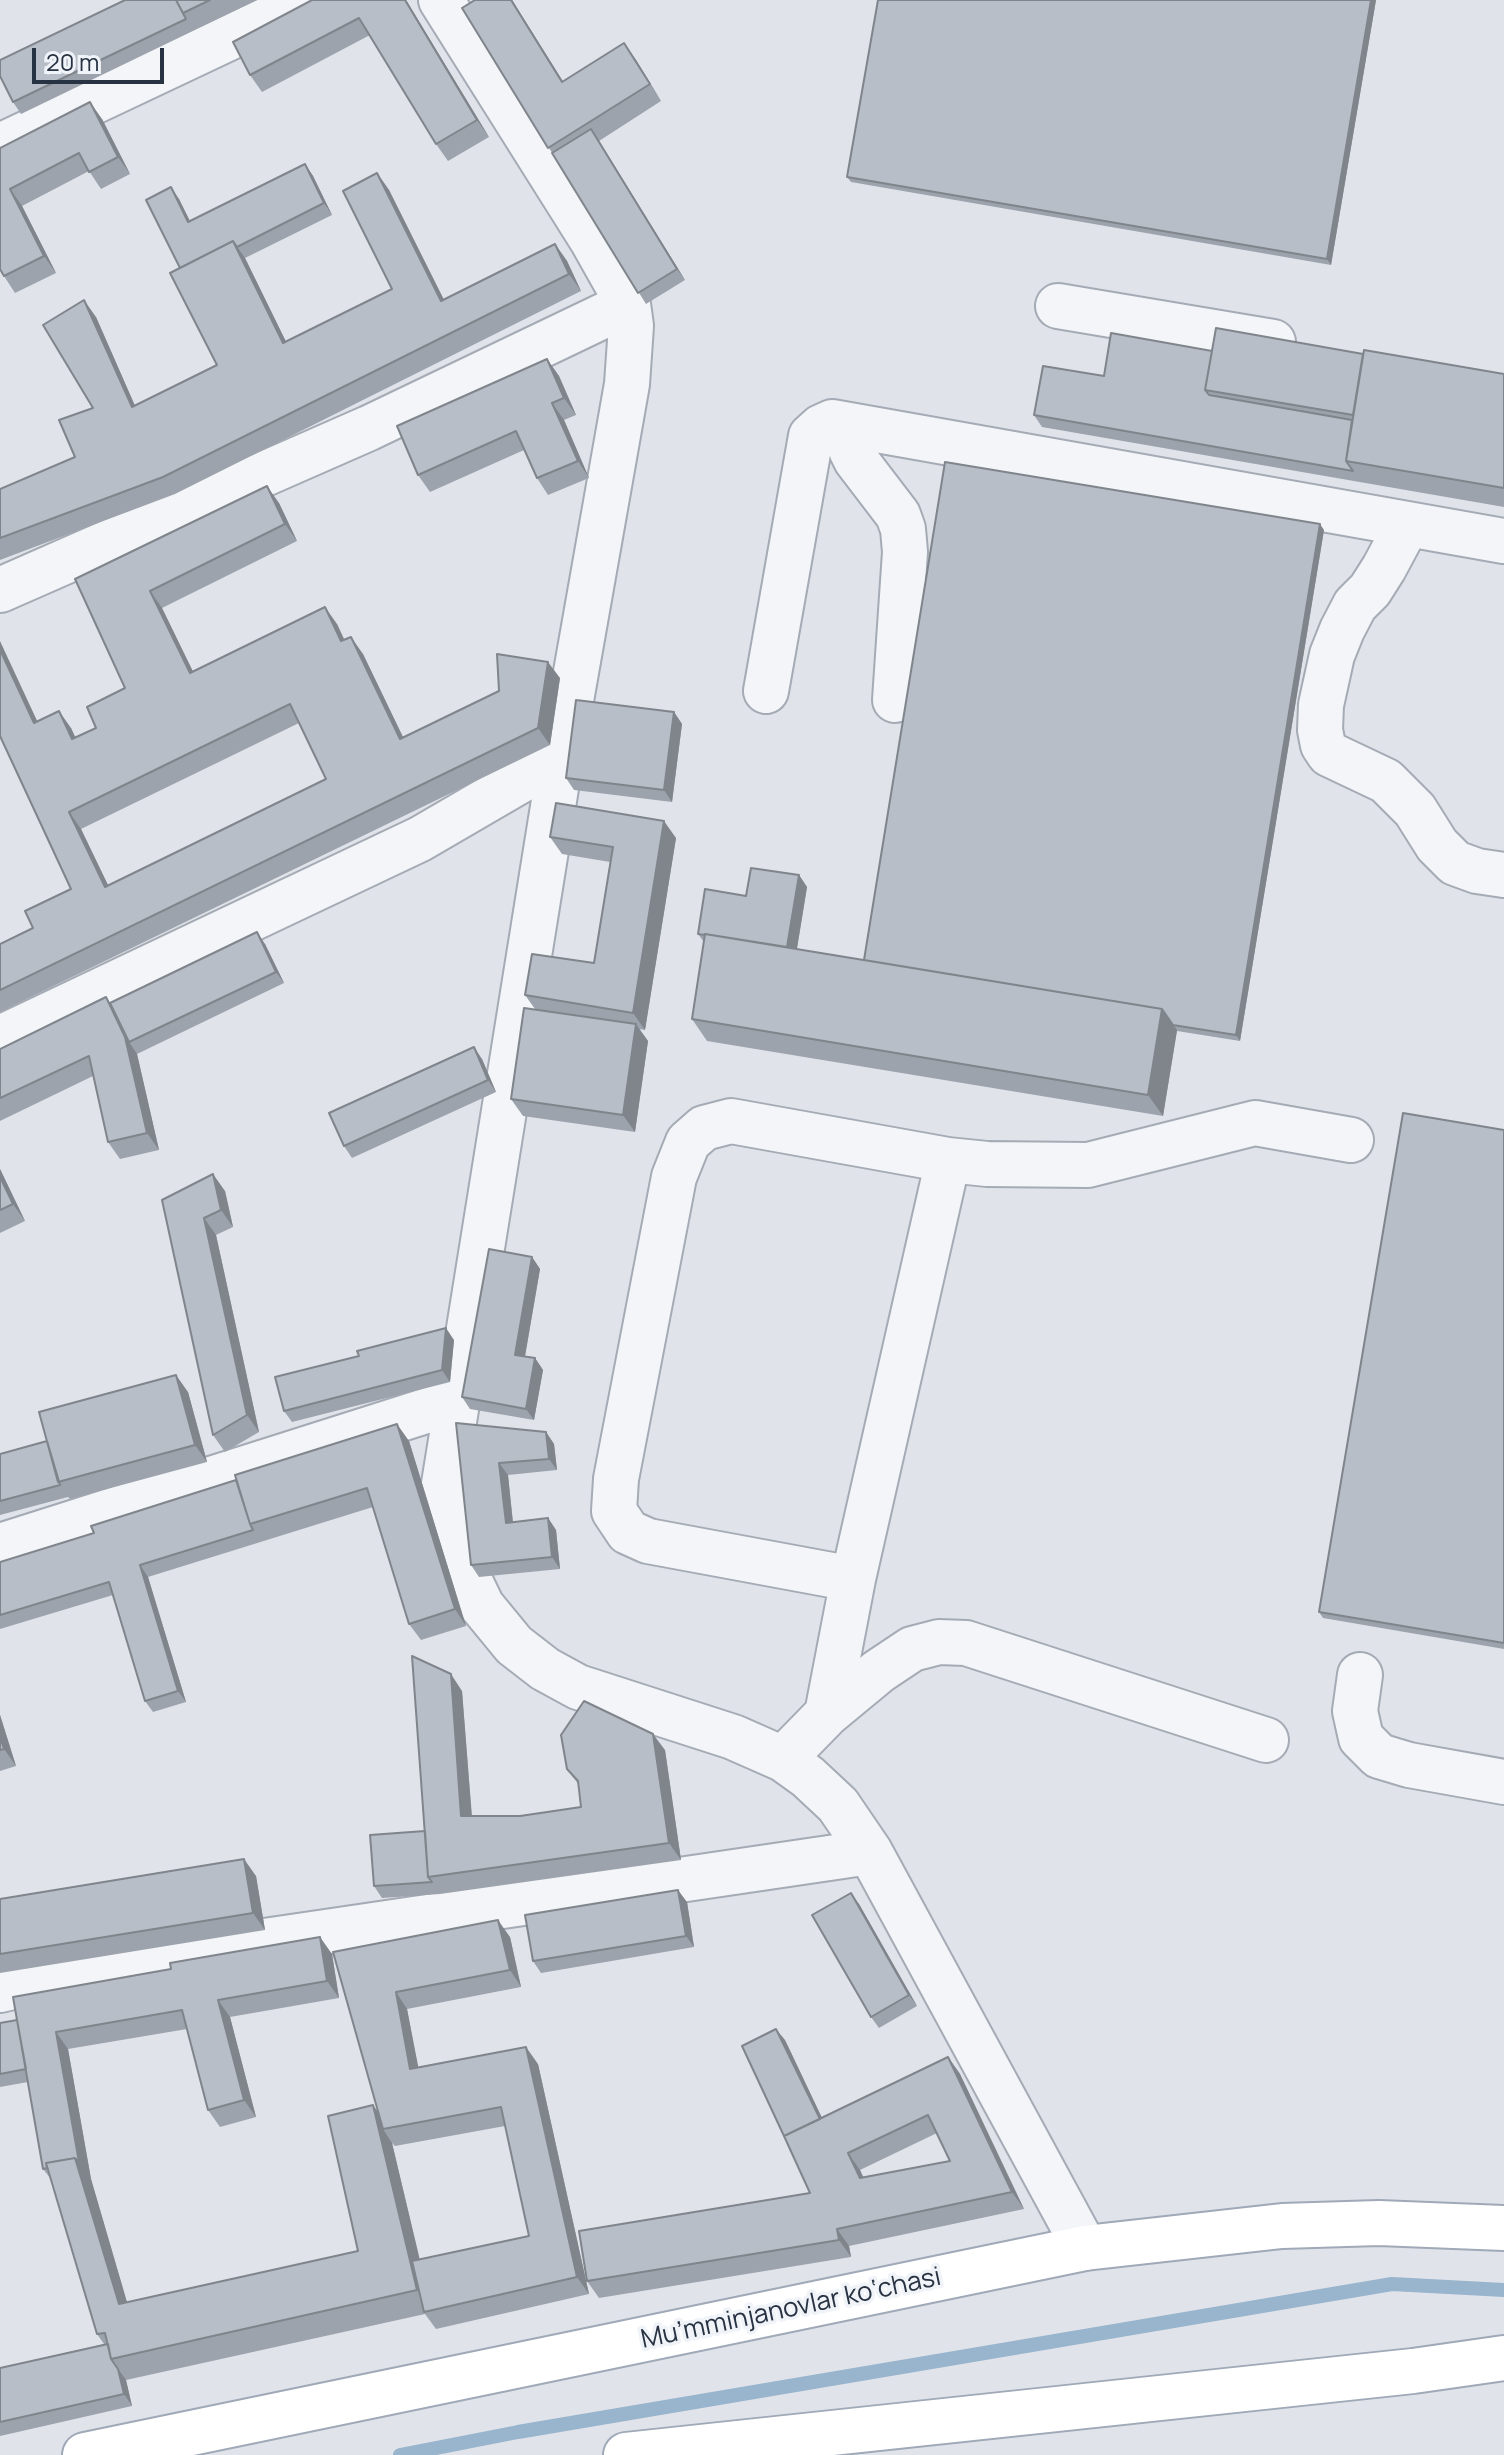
<!DOCTYPE html>
<html>
<head>
<meta charset="utf-8">
<style>
	body { margin:0 }
	#map { position:relative; width:1504px; height:2455px; overflow:hidden; background:#e0e4ea; font-family:Manrope,sans-serif }
	canvas { display:block }
	.scale { position:absolute; left:32px; top:48px; width:132px; height:36px; box-sizing:border-box; border:4px solid #273243; border-top:0; padding-left:10px; font-size:24px; line-height:28px; white-space:nowrap; color:#273243; -webkit-text-stroke:6px #f0f3f7; paint-order:stroke }
</style>
</head>
<body>
<div id="map">
<canvas width="1504" height="2455"></canvas>
<div class="scale">20 m</div>
</div>
<script>
const c = document.querySelector('canvas').getContext('2d');
c.lineJoin = 'round';
const toPath = rows => new Path2D(rows.map(r => 'M' + r).join(''));
function stroke(path, color, width, dash) { c.strokeStyle = color; c.lineWidth = width; c.lineCap = dash ? 'butt' : 'round'; c.setLineDash(dash || []); c.stroke(path); }
function paint(path, color) { c.fillStyle = color; c.fill(path, 'evenodd'); }
function drawText(font, color, halo, rows, align = 'center') {
  c.font = font + ' Manrope,sans-serif'; c.lineWidth = 7; c.setLineDash([]); c.textBaseline = 'middle'; c.strokeStyle = halo; c.fillStyle = color; for (const [text, x, y, turn = 0] of rows) {
    c.save(); c.translate(x, y); c.rotate((+turn || 0) * Math.PI / 180); c.textAlign = isNaN(turn) ? turn : align; if (halo) c.strokeText(text, 0, 0); c.fillText(text, 0, 0); c.restore();
  }
}
const stream = toPath([
	[400,2455,518,2432,1392,2284,1504,2290]
]);
const minor = toPath([
	[441,0,592,240,628,304,631,326,627,384,561,757,443,1490,454,1548,482,1606,514,1645,545,1669,578,1687,733,1737,783,1759,808,1777,838,1805,870,1852,1085,2248],
	[0,146,309,0],
	[1058,306,1273,342],
	[852,426,851,450,856,460,898,515,903,529,905,552,895,700],
	[1407,525,1384,568,1370,590,1355,605,1342,630,1332,655,1321,705,1320,730,1323,745,1329,754,1386,781,1415,810,1437,845,1455,863,1477,871,1504,875],
	[0,590,369,428,628,304],
	[766,691,811,436,821,427,832,422,1504,541],
	[0,1038,420,839,561,757],
	[948,1160,987,1164,1088,1165,1255,1123,1351,1140],
	[0,1546,457,1401],
	[1360,1675,1355,1711,1361,1738,1379,1756,1409,1765,1504,1782],
	[827,1714,879,1671,912,1649,939,1642,966,1643,1266,1740],
	[783,1759,827,1714,853,1579,648,1541,628,1532,614,1511,616,1479,674,1177,688,1142,704,1128,731,1121,948,1160,853,1579],
	[0,1990,108,1964,870,1852]
]);
const major = toPath([
	[85,2455,1085,2248,1282,2226,1379,2223,1504,2228],
	[626,2455,1413,2371,1504,2358]
]);
const wall = toPath([
	[125,0,257,0,21,114,13,102],
	[312,0,406,0,489,137,448,161,436,144,370,35,262,92,250,75],
	[512,0,563,82,636,60,661,101,599,141,685,280,646,304,462,8],
	[878,0,1376,0,1331,265,851,182,847,177],
	[102,119,130,174,101,189,89,171,22,206,56,273,15,293,4,276,0,148],
	[305,164,313,176,332,215,245,258,286,342,392,289,377,173,389,190,444,300,555,244,567,261,581,291,175,494,0,560,0,489,75,457,93,408,96,317,135,406,217,365,180,268,179,199,190,221],
	[1212,351,1363,354,1504,374,1504,507,1042,427,1034,415,1104,376],
	[547,359,559,376,576,415,564,420,589,478,548,495,537,478,524,450,430,492,418,475],
	[279,503,297,541,162,608,193,672,337,624,344,640,363,654,403,737,560,678,550,745,0,1012,0,944,33,928,71,889,37,721,71,728,75,737,96,728,125,688,75,579],
	[299,723,326,779,108,885,81,829],
	[1324,530,1240,1041,1177,1031,1163,1116,707,1041,692,1019,704,942,698,934,746,896,799,875,807,887,797,949,864,960],
	[674,712,682,724,672,802,574,790,566,778],
	[550,837,676,838,645,1030,639,1029,648,1041,635,1132,523,1116,511,1099,535,1009,525,995,594,963,610,862,562,854],
	[265,944,284,983,137,1054,159,1150,120,1159,108,1142,93,1076,0,1121,0,1049,110,1003],
	[482,1059,496,1092,352,1158,344,1146],
	[1504,1130,1504,1649,1323,1618,1319,1612],
	[0,1169,25,1221,0,1233],
	[225,1191,233,1227,216,1235,259,1432,225,1452,213,1435,162,1200],
	[532,1257,540,1269,525,1357,535,1358,543,1370,534,1420,470,1409,462,1397],
	[454,1340,450,1382,292,1422,284,1411],
	[188,1392,207,1462,70,1499,68,1497,0,1515,0,1454,47,1441],
	[456,1423,546,1432,554,1444,557,1470,508,1475,513,1522,548,1518,556,1530,560,1569,479,1577,471,1565],
	[409,1441,466,1626,421,1640,409,1624,373,1507,148,1577,186,1702,153,1712,145,1701,113,1595,0,1629,0,1562],
	[462,1691,472,1816,520,1816,581,1807,579,1785,567,1769,665,1750,681,1860,440,1894,382,1898,374,1886,425,1831],
	[0,1715,16,1766,0,1771],
	[256,1876,265,1930,0,1973,0,1899],
	[687,1902,694,1947,541,1973,533,1961],
	[859,1904,917,2006,879,2028,871,2017],
	[510,1937,521,1987,407,2009,418,2068,538,2064,589,2294,436,2329,425,2314,126,2380,132,2406,0,2436,0,2368,104,2344,97,2334,51,2179,43,2169,28,2082,0,2087,0,2023,332,1954,339,1998,230,2017,256,2117,220,2127,208,2110,187,2029,68,2049,91,2179,127,2303,358,2251,378,2112,333,1952],
	[505,2126,529,2236,420,2260,392,2143,395,2146],
	[785,2040,822,2118,948,2057,960,2074,1024,2209,849,2246,851,2257,599,2298,587,2281,810,2193],
	[937,2133,950,2161,863,2178,860,2170]
]);
const shadedWall = toPath([
	[405,0,406,0,489,137,477,120],
	[511,0,512,0,574,99,562,82],
	[1371,0,1376,0,1331,265,1327,259],
	[624,43,636,60,661,101,650,84],
	[90,102,102,119,130,174,118,157],
	[591,129,599,141,685,280,677,269],
	[305,164,313,176,332,215,324,203],
	[377,173,389,190,453,318,441,301],
	[171,187,179,199,196,234,188,222],
	[10,189,22,206,56,273,44,256],
	[233,241,245,258,295,360,283,343],
	[555,244,567,261,581,291,569,274],
	[84,300,96,317,143,424,132,407],
	[547,359,559,376,576,415,564,398],
	[552,403,564,420,589,478,578,461],
	[267,486,279,503,297,541,285,524],
	[1320,524,1324,530,1240,1041,1236,1035],
	[150,591,162,608,202,690,190,673],
	[325,607,337,624,353,658,341,641],
	[351,637,363,654,412,756,400,739],
	[0,641,46,740,34,723,0,650],
	[548,662,560,678,550,745,538,728],
	[59,711,71,728,84,756,72,739],
	[674,712,682,724,672,802,664,790],
	[69,812,81,829,117,904,105,887],
	[664,821,676,838,645,1030,633,1013],
	[799,875,807,887,795,960,787,949],
	[257,932,265,944,284,983,276,972],
	[106,997,118,1014,129,1042,137,1054,159,1150,147,1133],
	[1162,1009,1177,1030,1163,1116,1148,1095],
	[636,1024,648,1041,635,1132,623,1115],
	[474,1047,482,1059,496,1092,488,1080],
	[0,1169,25,1221,13,1204,0,1177],
	[213,1174,225,1191,233,1227,221,1210],
	[204,1218,216,1235,259,1432,247,1415],
	[532,1257,540,1269,523,1367,515,1355],
	[446,1328,454,1340,450,1382,442,1370],
	[535,1358,543,1370,534,1420,526,1409],
	[176,1375,188,1392,207,1462,195,1445],
	[397,1424,409,1441,466,1626,455,1609],
	[546,1432,554,1444,557,1470,549,1459],
	[499,1463,508,1475,514,1534,506,1523],
	[548,1518,556,1530,560,1569,552,1557],
	[140,1565,148,1577,186,1702,178,1691],
	[451,1674,462,1691,473,1833,461,1816],
	[0,1715,16,1766,4,1749,0,1737],
	[653,1734,665,1750,681,1860,669,1843],
	[244,1859,256,1876,265,1930,253,1913],
	[678,1890,687,1902,694,1947,686,1936],
	[851,1893,859,1904,917,2006,909,1995],
	[498,1920,510,1937,521,1987,510,1970],
	[320,1937,332,1954,339,1998,327,1981],
	[396,1992,407,2009,422,2086,410,2069],
	[218,2000,230,2017,256,2117,244,2100],
	[776,2029,785,2040,831,2137,823,2125],
	[56,2032,68,2049,91,2179,134,2326,119,2304,75,2158],
	[526,2047,538,2064,589,2294,577,2277],
	[948,2057,960,2074,1024,2209,1012,2192],
	[373,2105,389,2127,383,2129,392,2143,432,2312,417,2290],
	[848,2153,860,2170,872,2195,860,2178],
	[837,2229,849,2246,851,2257,839,2240],
	[118,2369,126,2380,132,2406,124,2394]
]);
const building = toPath([
	[125,0,176,0,186,19,13,102,0,76,0,60,125,0],
	[176,0,210,0,183,13,176,0],
	[312,0,405,0,477,120,436,144,359,18,250,75,233,42,312,0],
	[475,0,511,0,562,82,624,43,650,84,548,148,462,8,475,0],
	[878,0,1371,0,1327,259,847,177,878,0],
	[90,102,118,157,89,172,79,153,10,189,44,256,4,276,0,269,0,148,90,102],
	[591,129,677,269,638,293,552,153,591,129],
	[305,164,324,203,237,247,233,241,180,268,146,200,171,187,188,222,305,164],
	[377,173,441,301,555,244,569,274,163,477,0,538,0,489,75,457,59,420,93,408,43,325,84,300,132,407,217,365,170,273,233,241,283,343,392,289,343,191,377,173],
	[1216,328,1363,354,1353,415,1205,390,1216,328],
	[1111,333,1212,351,1205,390,1209,395,1352,420,1346,461,1353,471,1034,415,1043,366,1104,376,1111,333],
	[1364,350,1504,374,1504,488,1346,461,1364,350],
	[547,359,564,398,552,403,578,461,537,478,516,431,418,475,397,426,547,359],
	[945,462,1320,524,1236,1035,1173,1025,1162,1009,864,960,945,462],
	[267,486,285,524,150,591,190,673,325,607,341,641,351,637,400,739,499,691,497,654,548,662,538,728,0,990,0,944,33,928,25,911,71,889,0,736,0,650,34,723,59,711,72,739,96,728,87,707,125,688,75,579,267,486],
	[290,704,326,779,105,887,69,812,290,704],
	[576,700,674,712,664,790,566,778,576,700],
	[556,803,664,821,633,1013,525,995,532,954,594,963,613,847,550,837,556,803],
	[751,868,799,875,787,947,705,934,705,935,698,934,705,889,746,896,751,868],
	[257,932,276,972,129,1042,110,1003,257,932],
	[705,934,1162,1009,1148,1095,692,1019,705,934],
	[106,997,125,1037,147,1133,108,1142,89,1056,0,1098,0,1049,106,997],
	[524,1008,636,1024,623,1115,511,1099,524,1008],
	[474,1047,488,1080,344,1146,329,1113,474,1047],
	[1403,1113,1504,1130,1504,1643,1319,1612,1403,1113],
	[213,1174,221,1210,204,1218,247,1415,213,1435,162,1200,213,1174],
	[0,1177,13,1204,0,1210,0,1177],
	[489,1249,532,1257,515,1355,535,1358,526,1409,462,1397,489,1249],
	[446,1328,442,1370,284,1411,275,1377,359,1356,357,1351,446,1328],
	[176,1375,195,1445,58,1482,39,1412,176,1375],
	[456,1423,546,1432,549,1459,499,1463,506,1523,548,1518,552,1557,471,1565,456,1423],
	[397,1424,455,1609,409,1624,367,1488,250,1524,235,1475,397,1424],
	[47,1441,60,1485,0,1501,0,1454,47,1441],
	[236,1480,250,1524,253,1530,140,1565,178,1691,145,1701,109,1582,0,1615,0,1562,94,1533,91,1526,236,1480],
	[412,1656,451,1674,461,1816,520,1816,581,1807,578,1781,567,1769,561,1735,584,1701,653,1734,669,1843,428,1877,412,1656],
	[0,1737,4,1749,0,1750,0,1737],
	[425,1831,428,1877,432,1882,374,1886,370,1835,425,1831],
	[244,1859,253,1913,0,1954,0,1899,244,1859],
	[678,1890,686,1936,533,1961,525,1915,678,1890],
	[851,1893,909,1995,871,2017,812,1915,851,1893],
	[498,1920,510,1970,396,1992,410,2069,526,2047,577,2277,424,2312,412,2261,529,2236,501,2107,383,2129,333,1952,498,1920],
	[320,1937,327,1981,218,2000,244,2100,208,2110,182,2010,56,2032,79,2162,75,2158,46,2163,47,2168,43,2169,13,1997,171,1969,170,1963,320,1937],
	[17,2020,26,2069,0,2074,0,2023,17,2020],
	[776,2029,820,2119,784,2136,742,2046,776,2029],
	[948,2057,1012,2192,837,2229,839,2240,587,2281,579,2231,810,2193,784,2136,948,2057],
	[928,2115,950,2161,860,2178,848,2153,928,2115],
	[373,2105,417,2290,111,2359,105,2333,97,2334,46,2163,75,2158,119,2304,358,2251,328,2116,373,2105],
	[108,2344,111,2359,118,2369,124,2394,0,2422,0,2368,108,2344]
]);
const streetNames = [
	["Mu’mminjanovlar ko‘chasi",791,2309,-12]
];
stroke(stream, '#99b4cd', 14);
stroke(minor, '#a5abb5', 48);
stroke(major, '#9fa9b7', 48);
stroke(minor, '#f3f5f8', 44);
stroke(major, '#fff', 44);
paint(wall, '#9da3ac');
paint(shadedWall, '#80858c');
paint(building, '#b7bec8');
stroke(building, '#80858c', 2);
drawText('26px', '#273243', '#f0f3f7', streetNames);
</script>
</body>
</html>
